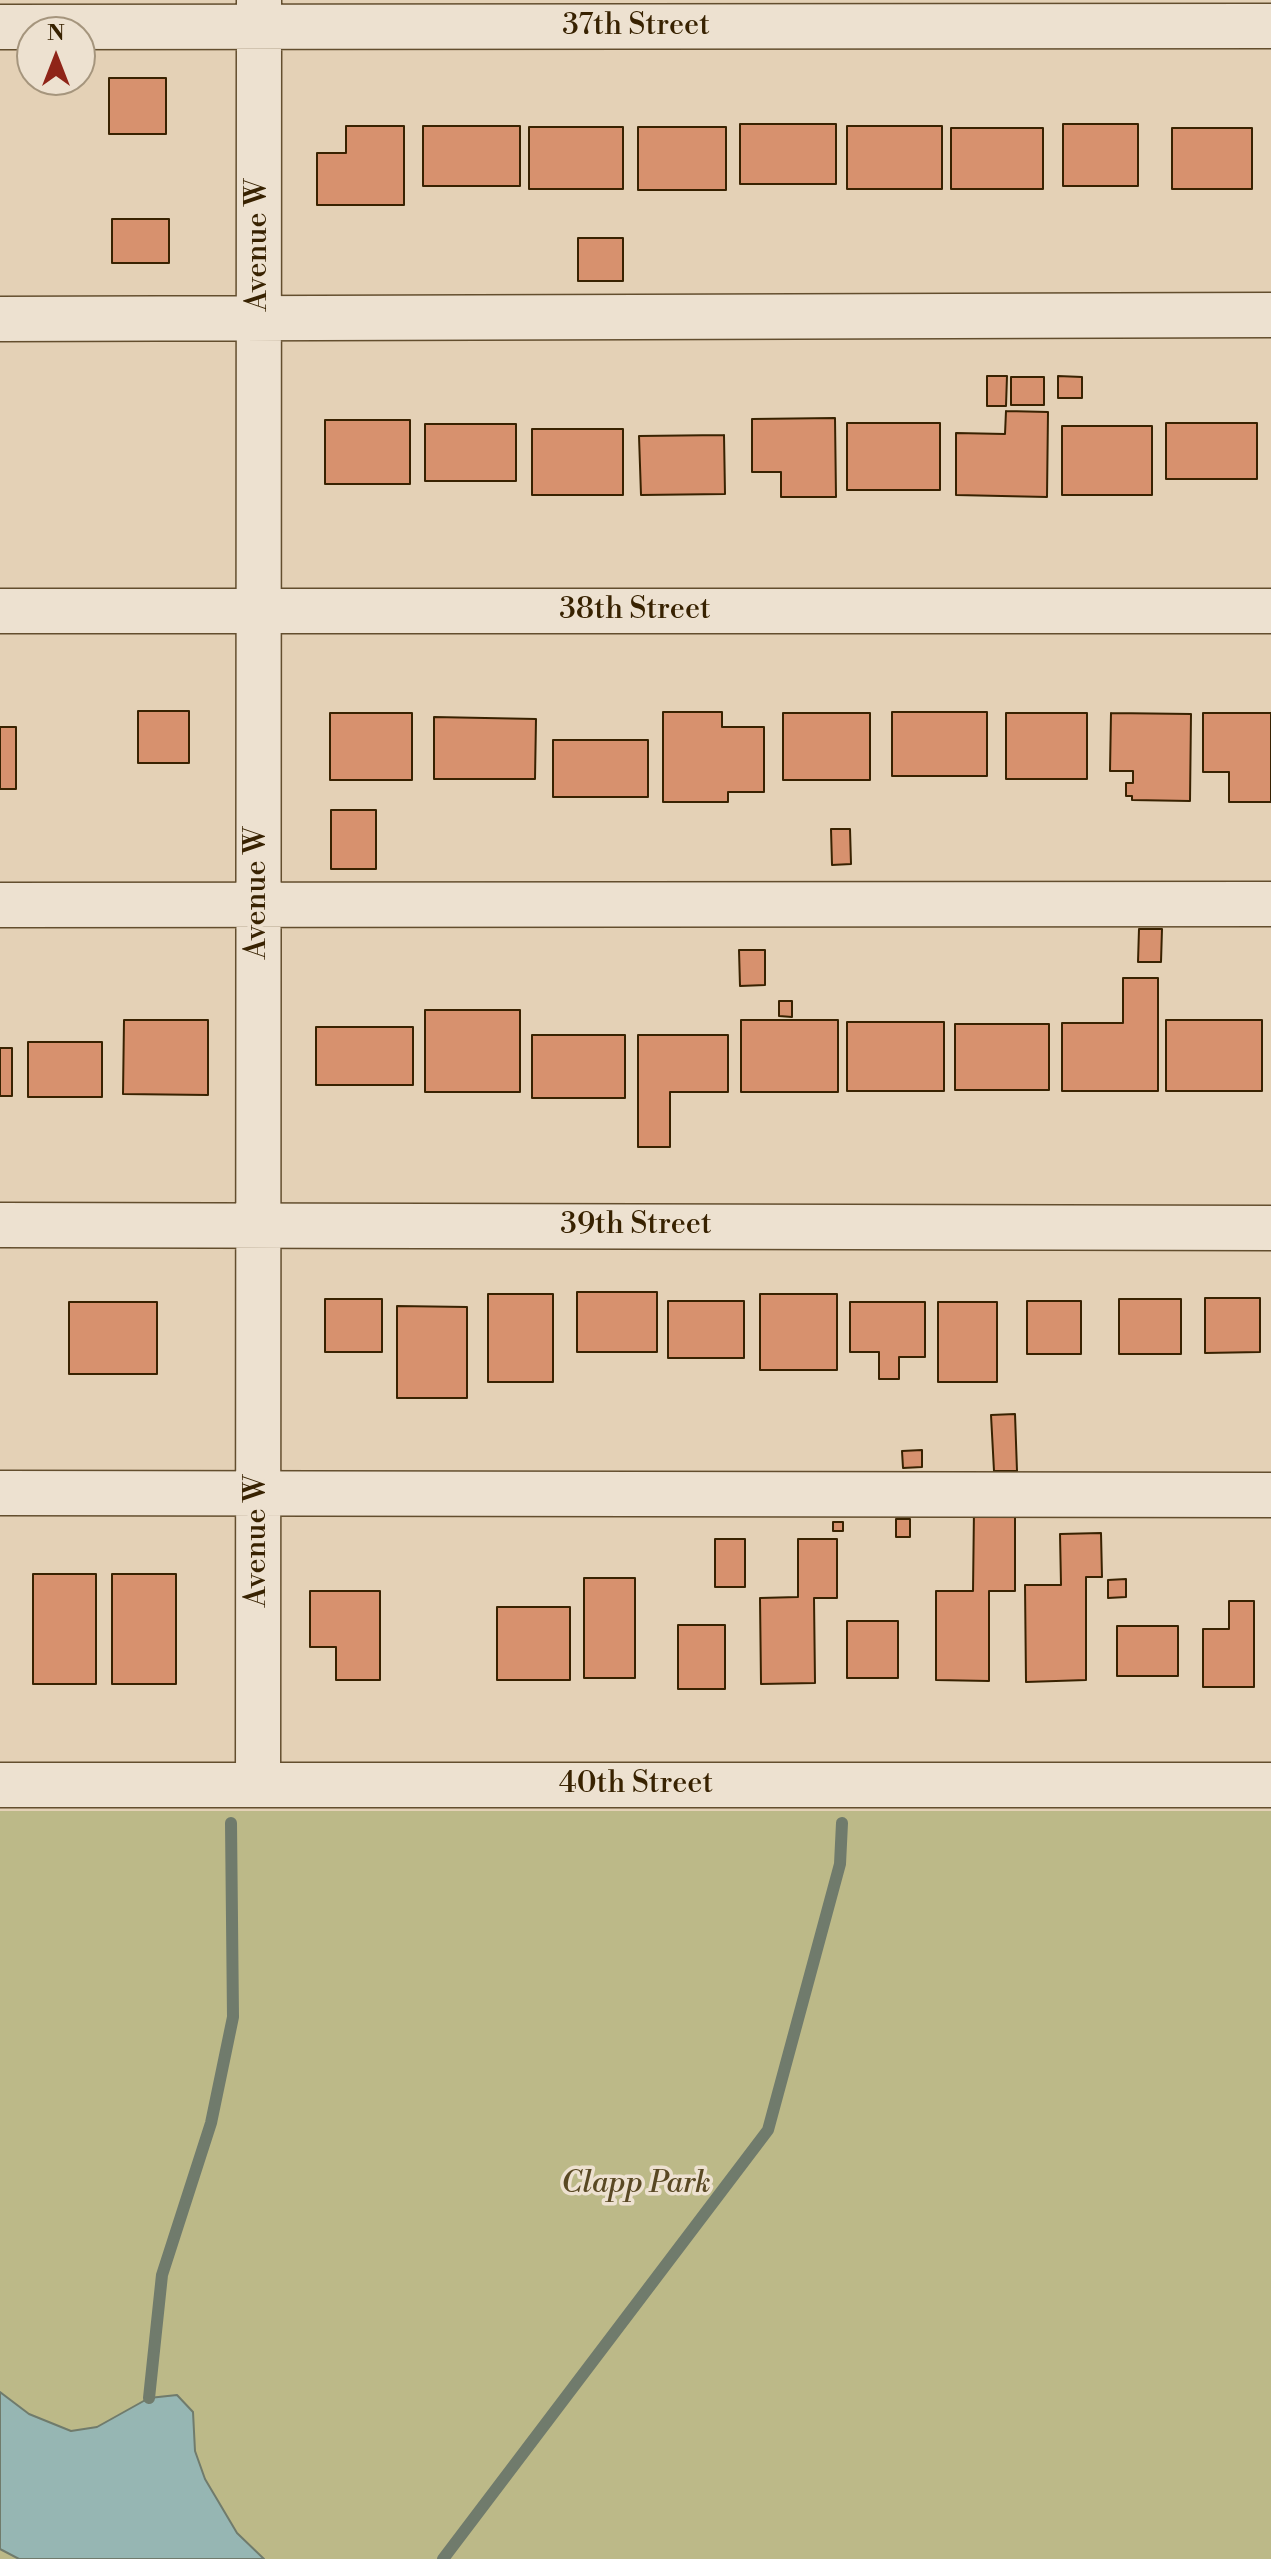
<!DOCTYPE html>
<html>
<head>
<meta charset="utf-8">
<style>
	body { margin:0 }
	#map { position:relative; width:1271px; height:2559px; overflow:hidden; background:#e4d1b6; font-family:"Libre Bodoni",serif }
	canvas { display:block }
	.north { position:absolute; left:16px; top:16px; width:80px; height:80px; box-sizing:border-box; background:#ede1d0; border:2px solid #a5957d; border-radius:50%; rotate:0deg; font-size:22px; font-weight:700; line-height:32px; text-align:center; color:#382201 }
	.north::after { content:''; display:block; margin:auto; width:28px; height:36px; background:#8f2418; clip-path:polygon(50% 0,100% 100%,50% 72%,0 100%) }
</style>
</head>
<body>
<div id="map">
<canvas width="1271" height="2559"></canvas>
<div class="north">N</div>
</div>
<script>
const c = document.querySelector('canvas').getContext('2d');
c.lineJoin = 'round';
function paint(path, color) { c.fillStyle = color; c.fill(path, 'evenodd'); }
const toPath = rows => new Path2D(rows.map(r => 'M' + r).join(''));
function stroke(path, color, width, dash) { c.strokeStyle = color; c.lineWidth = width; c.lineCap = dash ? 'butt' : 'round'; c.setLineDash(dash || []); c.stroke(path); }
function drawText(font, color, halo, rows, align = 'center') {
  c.font = font + ' "Libre Bodoni",serif'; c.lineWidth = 7; c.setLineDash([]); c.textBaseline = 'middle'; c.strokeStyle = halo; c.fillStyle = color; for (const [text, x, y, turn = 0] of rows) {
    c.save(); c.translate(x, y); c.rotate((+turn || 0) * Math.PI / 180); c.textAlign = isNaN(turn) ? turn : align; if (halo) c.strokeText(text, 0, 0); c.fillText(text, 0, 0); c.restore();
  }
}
const green = toPath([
	[0,1811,1271,1811,1271,2559,0,2559]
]);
const water = toPath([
	[0,2392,29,2414,71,2431,97,2427,149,2398,177,2395,193,2412,195,2451,205,2479,237,2533,264,2559,19,2559,0,2549,0,2392]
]);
const stream = toPath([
	[149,2398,162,2275,211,2123,233,2017,231,1823],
	[443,2559,768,2130,840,1864,842,1823]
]);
const building = toPath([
	[109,78,166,78,166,134,109,134,109,78],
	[740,124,836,124,836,184,740,184,740,124],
	[1063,124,1138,124,1138,186,1063,186,1063,124],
	[346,126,404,126,404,205,317,205,317,153,346,153,346,126],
	[423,126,520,126,520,186,423,186,423,126],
	[847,126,942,126,942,189,847,189,847,126],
	[529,127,623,127,623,189,529,189,529,127],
	[638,127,726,127,726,190,638,190,638,127],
	[951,128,1043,128,1043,189,951,189,951,128],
	[1172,128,1252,128,1252,189,1172,189,1172,128],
	[112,219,169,219,169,263,112,263,112,219],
	[578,238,623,238,623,281,578,281,578,238],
	[987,376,1007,376,1006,406,987,406,987,376],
	[1058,376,1082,377,1082,398,1058,398,1058,376],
	[1011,377,1044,377,1044,405,1011,405,1011,377],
	[1006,411,1048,412,1047,497,956,495,956,433,1005,434,1006,411],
	[835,418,836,497,781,497,781,472,752,472,752,419,835,418],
	[325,420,410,420,410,484,325,484,325,420],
	[847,423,940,423,940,490,847,490,847,423],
	[1166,423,1257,423,1257,479,1166,479,1166,423],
	[425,424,516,424,516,481,425,481,425,424],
	[1062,426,1152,426,1152,495,1062,495,1062,426],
	[532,429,623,429,623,495,532,495,532,429],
	[724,435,725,494,641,495,639,436,724,435],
	[138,711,189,711,189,763,138,763,138,711],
	[663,712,722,712,722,727,764,727,764,792,728,792,728,802,663,802,663,712],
	[892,712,987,712,987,776,892,776,892,712],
	[330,713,412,713,412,780,330,780,330,713],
	[783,713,870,713,870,780,783,780,783,713],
	[1006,713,1087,713,1087,779,1006,779,1006,713],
	[1111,713,1191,714,1190,801,1132,800,1132,796,1126,796,1126,783,1133,783,1133,771,1110,771,1111,713],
	[1203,713,1271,713,1271,802,1229,802,1229,772,1203,772,1203,713],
	[434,717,536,719,535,779,434,779,434,717],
	[0,727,16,727,16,789,0,789,0,727],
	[553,740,648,740,648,797,553,797,553,740],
	[331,810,376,810,376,869,331,869,331,810],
	[831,829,850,829,851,864,832,865,831,829],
	[1139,929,1162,929,1161,962,1138,962,1139,929],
	[739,950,765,950,765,985,740,986,739,950],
	[1123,978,1158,978,1158,1091,1062,1091,1062,1023,1123,1023,1123,978],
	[779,1001,792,1001,792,1017,779,1016,779,1001],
	[425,1010,520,1010,520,1092,425,1092,425,1010],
	[124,1020,208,1020,208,1095,123,1094,124,1020],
	[741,1020,838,1020,838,1092,741,1092,741,1020],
	[1166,1020,1262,1020,1262,1091,1166,1091,1166,1020],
	[847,1022,944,1022,944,1091,847,1091,847,1022],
	[955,1024,1049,1024,1049,1090,955,1090,955,1024],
	[316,1027,413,1027,413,1085,316,1085,316,1027],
	[532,1035,625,1035,625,1098,532,1098,532,1035],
	[638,1035,728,1035,728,1092,670,1092,670,1147,638,1147,638,1035],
	[28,1042,102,1042,102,1097,28,1097,28,1042],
	[0,1048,12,1048,12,1096,0,1096,0,1048],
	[577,1292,657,1292,657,1352,577,1352,577,1292],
	[488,1294,553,1294,553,1382,488,1382,488,1294],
	[760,1294,837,1294,837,1370,760,1370,760,1294],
	[1205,1298,1260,1298,1260,1352,1205,1353,1205,1298],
	[325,1299,382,1299,382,1352,325,1352,325,1299],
	[1119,1299,1181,1299,1181,1354,1119,1354,1119,1299],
	[668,1301,744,1301,744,1358,668,1358,668,1301],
	[1027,1301,1081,1301,1081,1354,1027,1354,1027,1301],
	[69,1302,157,1302,157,1374,69,1374,69,1302],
	[850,1302,925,1302,925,1357,899,1357,899,1379,879,1379,879,1352,850,1352,850,1302],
	[938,1302,997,1302,997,1382,938,1382,938,1302],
	[397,1306,467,1307,467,1398,397,1398,397,1306],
	[1015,1414,1017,1471,994,1471,991,1415,1015,1414],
	[922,1450,922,1467,903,1468,902,1451,922,1450],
	[974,1509,1015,1509,1015,1591,989,1591,989,1681,936,1680,936,1591,973,1591,974,1509],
	[896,1519,910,1519,910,1537,896,1537,896,1519],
	[833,1522,843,1522,843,1531,833,1531,833,1522],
	[1101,1533,1102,1577,1086,1577,1086,1680,1026,1682,1025,1585,1061,1585,1060,1534,1101,1533],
	[715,1539,745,1539,745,1587,715,1587,715,1539],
	[798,1539,837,1539,837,1598,814,1598,815,1683,761,1684,760,1598,798,1597,798,1539],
	[33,1574,96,1574,96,1684,33,1684,33,1574],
	[112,1574,176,1574,176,1684,112,1684,112,1574],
	[584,1578,635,1578,635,1678,584,1678,584,1578],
	[1126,1579,1126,1597,1108,1598,1108,1580,1126,1579],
	[310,1591,380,1591,380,1680,336,1680,336,1647,310,1647,310,1591],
	[1229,1601,1254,1601,1254,1687,1203,1687,1203,1629,1229,1629,1229,1601],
	[497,1607,570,1607,570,1680,497,1680,497,1607],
	[847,1621,898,1621,898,1678,847,1678,847,1621],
	[678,1625,725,1625,725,1689,678,1689,678,1625],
	[1117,1626,1178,1626,1178,1676,1117,1676,1117,1626]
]);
const minor = toPath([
	[0,27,1271,26],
	[0,319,1271,315],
	[0,611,1271,611],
	[0,905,1271,904],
	[0,1225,1271,1228],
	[0,1493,1271,1495],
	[0,1785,1271,1785],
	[258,1785,259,0]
]);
const streetNames = [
	["37th Street",636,27],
	["Avenue W",259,245,-90],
	["38th Street",635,611],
	["Avenue W",258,893,-90],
	["39th Street",636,1226],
	["Avenue W",258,1541,-90],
	["40th Street",636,1785]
];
const parkNames = [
	["Clapp Park",636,2185]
];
paint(green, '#bcb988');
paint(water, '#96b6b3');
stroke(water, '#707b6c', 2);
stroke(stream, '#707b6c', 12);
paint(building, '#d7916e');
stroke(building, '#382201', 2);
stroke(minor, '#634e2e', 47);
stroke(minor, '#ede1d0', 44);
drawText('30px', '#382201', '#ede1d0', streetNames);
drawText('italic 30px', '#594823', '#ede1d0', parkNames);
</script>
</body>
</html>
